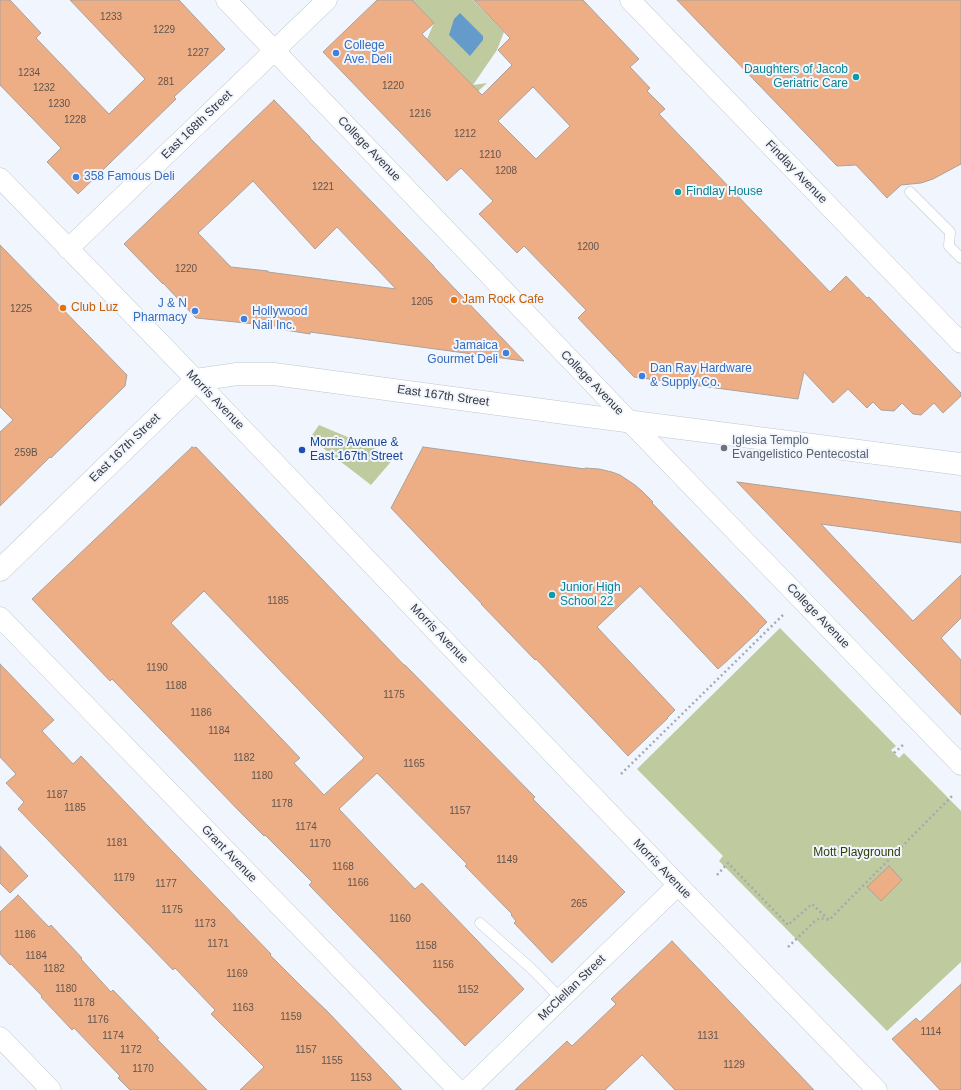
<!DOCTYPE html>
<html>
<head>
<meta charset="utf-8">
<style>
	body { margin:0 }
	canvas { display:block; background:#f1f6fe }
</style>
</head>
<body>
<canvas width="961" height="1090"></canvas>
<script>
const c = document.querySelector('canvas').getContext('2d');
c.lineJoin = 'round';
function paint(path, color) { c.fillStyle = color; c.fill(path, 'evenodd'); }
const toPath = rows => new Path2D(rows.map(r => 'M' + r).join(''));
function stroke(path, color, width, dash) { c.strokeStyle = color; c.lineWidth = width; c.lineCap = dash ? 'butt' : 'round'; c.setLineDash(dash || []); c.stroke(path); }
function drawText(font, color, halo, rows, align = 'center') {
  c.font = font + ' Arial,sans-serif'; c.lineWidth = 4; c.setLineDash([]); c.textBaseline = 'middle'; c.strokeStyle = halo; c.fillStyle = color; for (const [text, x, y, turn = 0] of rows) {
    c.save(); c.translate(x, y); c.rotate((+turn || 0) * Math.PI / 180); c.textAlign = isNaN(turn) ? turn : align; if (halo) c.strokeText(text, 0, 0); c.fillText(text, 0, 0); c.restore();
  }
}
const green = toPath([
	[412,0,473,0,504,32,497,50,473,85,487,83,435,131,472,85,427,39,434,23],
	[319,425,395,457,371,485,310,438],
	[780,628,896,746,891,750,899,758,904,753,961,811,961,962,887,1031,719,861,723,856,637,769]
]);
const water = toPath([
	[460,13,483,36,483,40,470,56,449,35,454,19]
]);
const building = toPath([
	[0,0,10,0,41,33,36,38,109,114,145,79,70,0,179,0,225,49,174,97,176,99,78,194,47,162,61,148,0,85,0,0],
	[377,0,412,0,434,23,422,34,482,95,512,65,498,50,510,38,474,0,583,0,639,59,630,67,650,88,647,91,665,109,659,114,830,292,846,276,867,298,869,297,887,316,961,393,961,396,943,413,934,403,921,415,913,414,902,403,894,411,881,410,873,402,867,408,848,389,833,403,804,372,798,399,634,377,578,318,586,310,524,246,517,253,479,214,493,201,461,168,447,181,323,52,377,0],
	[533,87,570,126,536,159,498,121,533,87],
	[677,0,961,0,961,164,933,179,921,183,901,185,887,198,856,165,837,166,677,0],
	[274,100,310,137,310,138,434,266,434,267,524,361,310,332,310,334,285,330,285,327,196,318,163,283,163,284,124,244,274,100],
	[253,181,315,249,337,227,396,289,268,272,268,271,231,267,198,233,253,181],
	[0,245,127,375,125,386,51,458,50,457,0,506,0,432,13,420,0,407,0,245],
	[192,447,194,448,196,447,404,665,405,665,535,797,533,799,625,892,552,963,514,923,516,921,511,915,512,914,465,866,467,864,377,773,339,809,415,889,422,883,524,989,465,1046,309,885,312,882,265,835,264,836,242,814,112,679,110,681,32,599,192,447],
	[204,591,364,758,324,795,294,763,300,758,171,623,204,591],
	[423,447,585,469,585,468,599,469,612,472,620,475,635,485,642,491,653,502,652,503,767,622,758,631,759,631,728,660,718,669,640,586,597,627,675,710,667,718,668,718,628,756,536,659,535,660,481,604,482,604,391,508,423,447],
	[737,482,961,512,961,543,821,524,913,621,961,575,961,618,941,638,961,660,961,715,737,482],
	[0,664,54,720,42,731,73,764,81,756,243,925,271,954,270,955,304,989,328,1012,402,1090,240,1090,264,1067,211,1014,215,1010,175,968,173,970,18,809,24,802,6,783,16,774,0,757,0,664],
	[0,846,28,876,10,893,0,883,0,846],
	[889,866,902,880,881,901,867,887,889,866],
	[18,895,49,927,51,925,67,942,82,958,81,959,111,992,113,990,159,1038,157,1039,207,1090,130,1090,118,1078,120,1076,74,1028,72,1030,41,997,42,996,11,964,10,965,0,954,0,912,18,895],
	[672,941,814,1090,675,1090,642,1055,605,1090,515,1090,567,1041,572,1046,616,1004,611,999,672,941],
	[961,984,961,1090,940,1090,892,1039,916,1018,920,1022,961,984]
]);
const path = toPath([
	[894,753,904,744],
	[621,774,783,615],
	[717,875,728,863,788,925,812,904,829,920],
	[788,947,814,922,820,918,829,920,954,794]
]);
const lane = toPath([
	[910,192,950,232,949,246,961,258],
	[480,923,534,971,561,999]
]);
const street = toPath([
	[226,0,629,421,961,765],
	[630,0,961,343],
	[0,178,170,353,678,885,877,1090],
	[68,249,327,0],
	[0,617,458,1090],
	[0,1037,51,1090],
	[467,1090,678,885]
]);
const secondary = toPath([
	[0,570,196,380,237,374,274,374,587,416,961,464]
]);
const markers = [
	[336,53,4,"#3f7fe0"],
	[856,77,4,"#0f9aa8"],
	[76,177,4,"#3f7fe0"],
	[678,192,4,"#0f9aa8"],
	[454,300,4,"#e8710a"],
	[63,308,4,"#e8710a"],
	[195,311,4,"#3f7fe0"],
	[244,319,4,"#3f7fe0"],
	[506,353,4,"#3f7fe0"],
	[642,376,4,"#3f7fe0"],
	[724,448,4,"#6b7280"],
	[302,450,4,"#1a4fb4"],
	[552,595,4,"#0f9aa8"]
];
const numberNames = [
	["1233",111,17],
	["1229",164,30],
	["1227",198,53],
	["1234",29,73],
	["281",166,82],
	["1220",393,86],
	["1232",44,88],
	["1230",59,104],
	["1216",420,114],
	["1228",75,120],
	["1212",465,134],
	["1210",490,155],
	["1208",506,171],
	["1221",323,187],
	["1200",588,247],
	["1220",186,269],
	["1205",422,302],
	["1225",21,309],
	["259B",26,453],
	["1185",278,601],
	["1190",157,668],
	["1188",176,686],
	["1175",394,695],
	["1186",201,713],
	["1184",219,731],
	["1182",244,758],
	["1165",414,764],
	["1180",262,776],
	["1187",57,795],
	["1178",282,804],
	["1185",75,808],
	["1157",460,811],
	["1174",306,827],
	["1181",117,843],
	["1170",320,844],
	["1149",507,860],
	["1168",343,867],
	["1179",124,878],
	["1166",358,883],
	["1177",166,884],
	["265",579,904],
	["1175",172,910],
	["1160",400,919],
	["1173",205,924],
	["1186",25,935],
	["1171",218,944],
	["1158",426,946],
	["1184",36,956],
	["1156",443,965],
	["1182",54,969],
	["1169",237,974],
	["1180",66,989],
	["1152",468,990],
	["1178",84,1003],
	["1163",243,1008],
	["1159",291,1017],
	["1176",98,1020],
	["1114",931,1032],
	["1174",113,1036],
	["1131",708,1036],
	["1172",131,1050],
	["1157",306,1050],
	["1155",332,1061],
	["1129",734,1065],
	["1170",143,1069],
	["1153",361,1078]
];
const shopNames = [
	["College",344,46],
	["Ave. Deli",344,60],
	["358 Famous Deli",84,177],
	["J & N",187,304,"right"],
	["Pharmacy",187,318,"right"],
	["Hollywood",252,312],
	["Nail Inc.",252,326],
	["Jamaica",498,346,"right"],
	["Gourmet Deli",498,360,"right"],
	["Dan Ray Hardware",650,369],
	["& Supply Co.",650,383]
];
const cultureNames = [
	["Daughters of Jacob",848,70,"right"],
	["Geriatric Care",848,84,"right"],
	["Findlay House",686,192],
	["Junior High",560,588],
	["School 22",560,602]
];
const streetNames = [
	["East 168th Street",197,125,-44],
	["College Avenue",369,149,46],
	["Findlay Avenue",796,172,46],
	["College Avenue",592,383,46],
	["East 167th Street",443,396,8],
	["Morris Avenue",215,400,46],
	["East 167th Street",125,448,-44],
	["College Avenue",818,616,46],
	["Morris Avenue",439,634,46],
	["Grant Avenue",229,854,46],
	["Morris Avenue",662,869,46],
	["McClellan Street",572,988,-44]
];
const foodNames = [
	["Jam Rock Cafe",462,300],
	["Club Luz",71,308]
];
const worshipNames = [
	["Iglesia Templo",732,441],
	["Evangelistico Pentecostal",732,455]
];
const transitNames = [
	["Morris Avenue &",310,443],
	["East 167th Street",310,457]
];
const parkNames = [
	["Mott Playground",857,853]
];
paint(green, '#bfca9f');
paint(water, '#649bcb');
paint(building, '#edae85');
stroke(building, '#aba19b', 1);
stroke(lane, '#bfc5cf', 11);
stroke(street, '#bfc5cf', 21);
stroke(secondary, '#bfc5cf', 23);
stroke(path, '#a5a9af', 2.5, [2, 3]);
stroke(lane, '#fff', 10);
stroke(street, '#fff', 20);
stroke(secondary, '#fff', 22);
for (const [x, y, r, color] of markers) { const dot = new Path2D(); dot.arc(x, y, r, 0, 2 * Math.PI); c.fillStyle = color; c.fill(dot); stroke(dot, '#f1f6fe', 1.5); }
drawText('10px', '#62544d', null, numberNames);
drawText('12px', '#366cbe', '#f1f6fe', shopNames, 'left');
drawText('12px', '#0d838f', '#f1f6fe', cultureNames, 'left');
drawText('12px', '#34363a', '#f1f6fe', streetNames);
drawText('12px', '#c56008', '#f1f6fe', foodNames, 'left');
drawText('12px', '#5b616d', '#f1f6fe', worshipNames, 'left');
drawText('12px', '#164399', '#f1f6fe', transitNames, 'left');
drawText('12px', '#343d08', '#f1f6fe', parkNames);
</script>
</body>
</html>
